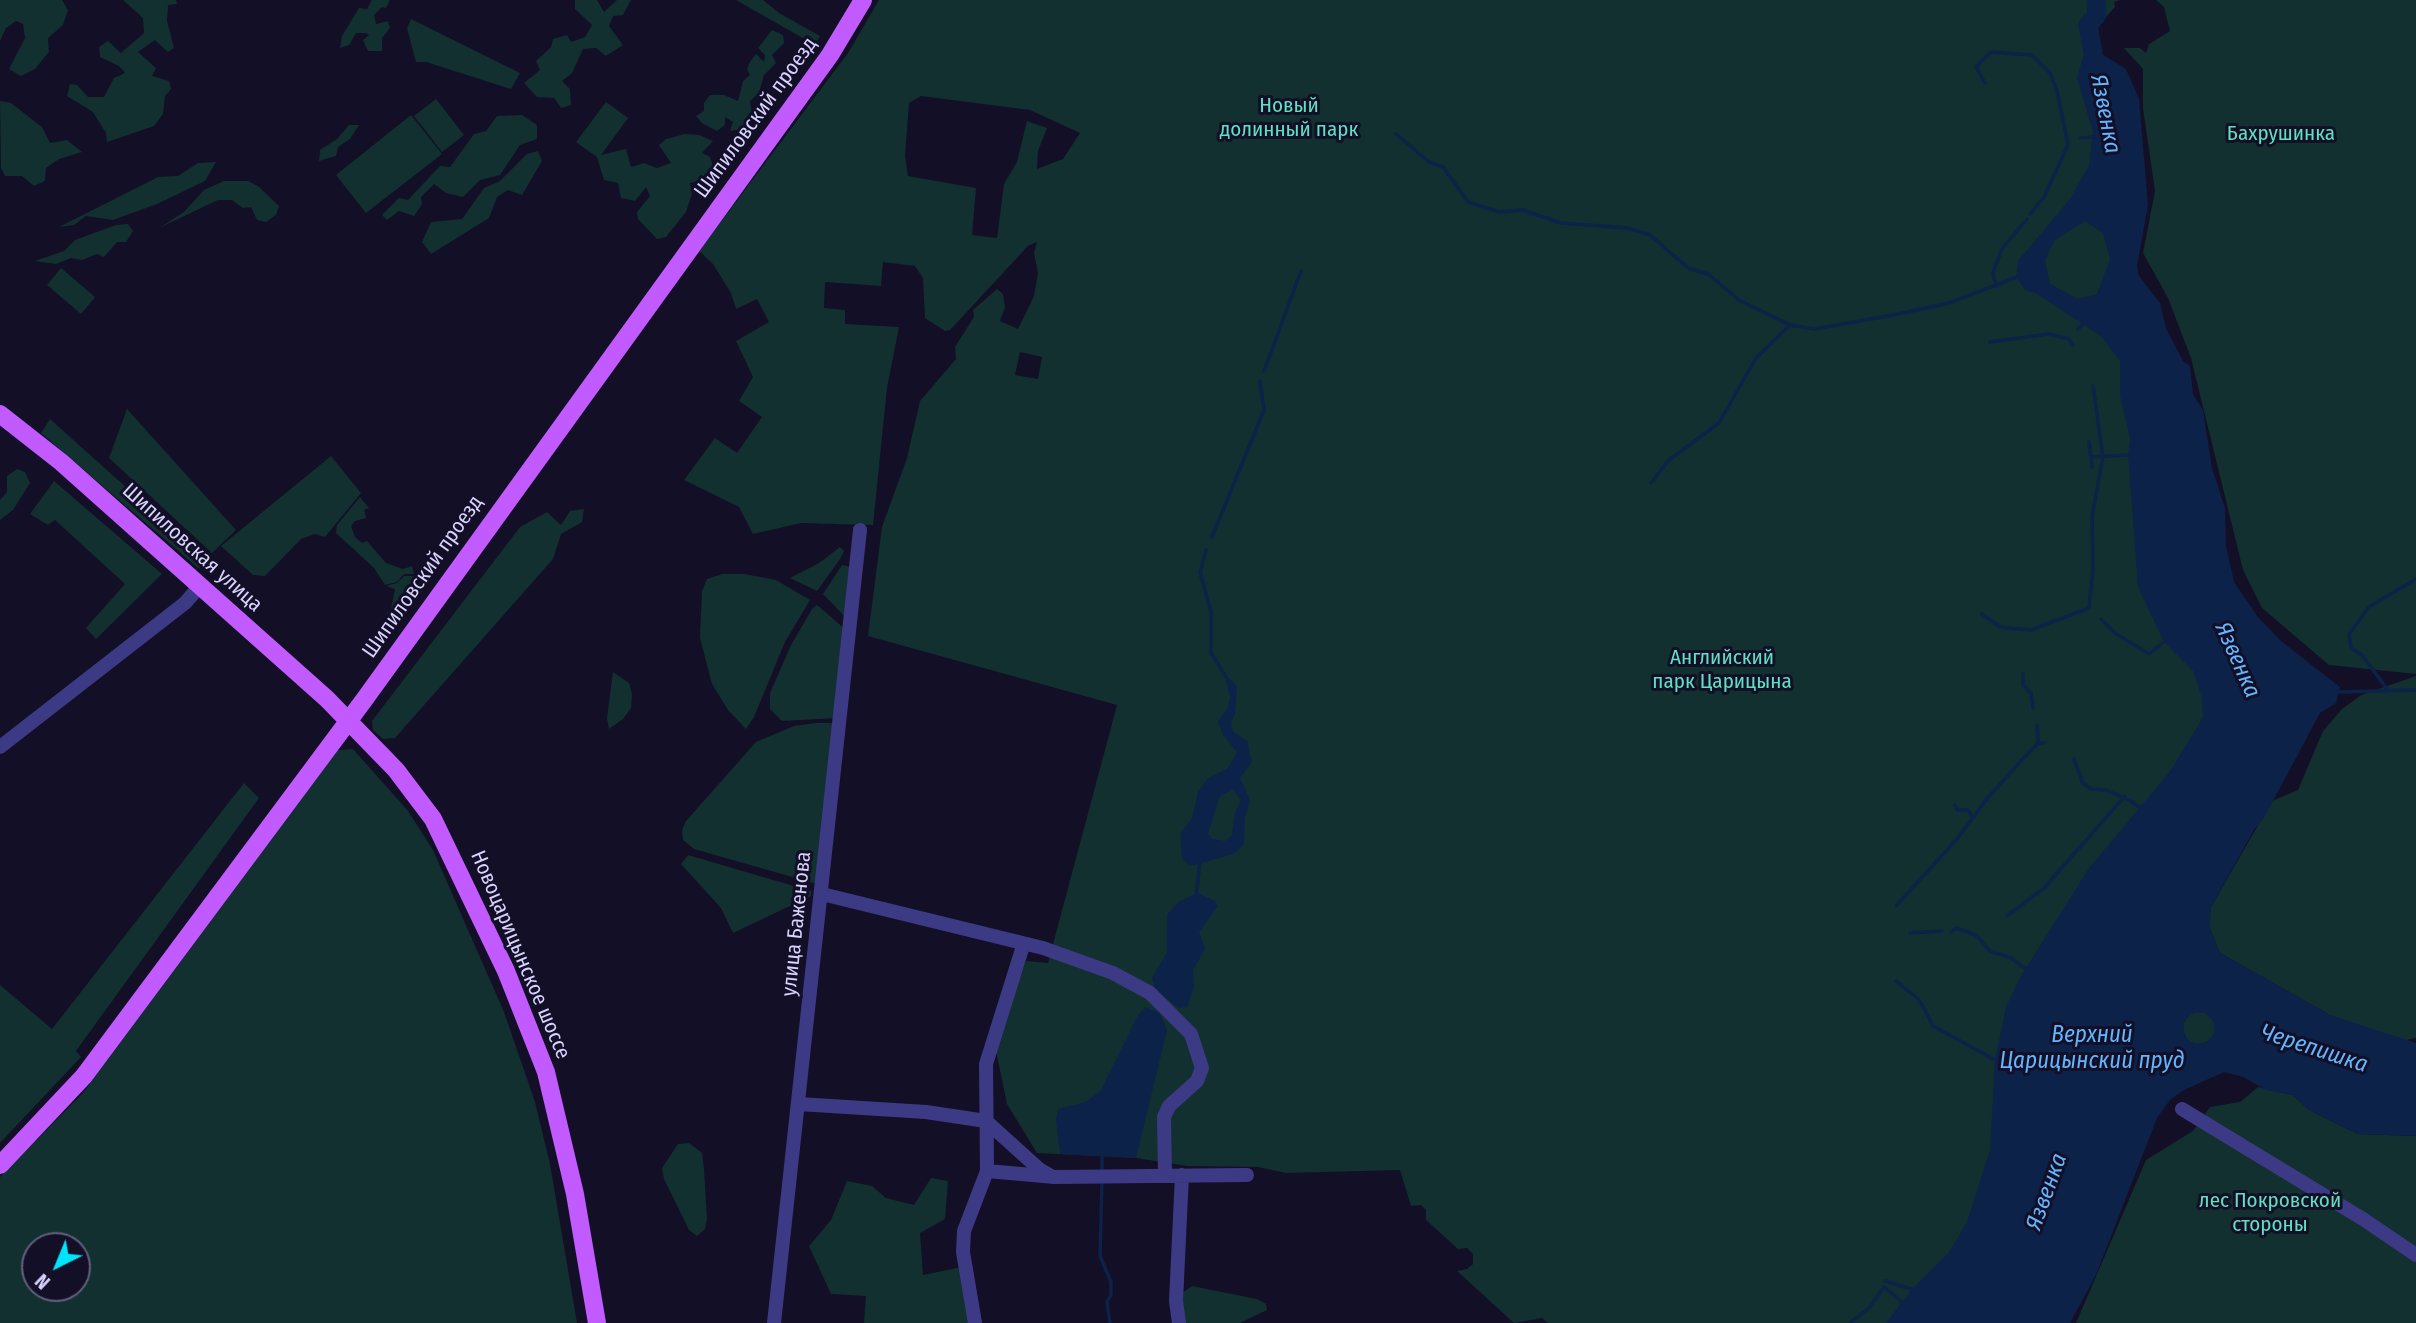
<!DOCTYPE html>
<html>
<head>
<meta charset="utf-8">
<style>
	body { margin:0 }
	#map { position:relative; width:2416px; height:1323px; overflow:hidden; background:#130f26; font-family:"Fira Sans Condensed",sans-serif }
	canvas { display:block }
	.north { position:absolute; left:21px; top:1232px; width:70px; height:70px; box-sizing:border-box; background:#130f26; border:2px solid #625e7d; border-radius:50%; rotate:223deg; font-size:19px; font-weight:700; line-height:28px; text-align:center; color:#d9d4ff }
	.north::after { content:''; display:block; margin:auto; width:24px; height:32px; background:#00e5ff; clip-path:polygon(50% 0,100% 100%,50% 72%,0 100%) }
</style>
</head>
<body>
<div id="map">
<canvas width="2416" height="1323"></canvas>
<div class="north">N</div>
</div>
<script>
const c = document.querySelector('canvas').getContext('2d');
c.lineJoin = 'round';
function paint(path, color) { c.fillStyle = color; c.fill(path, 'evenodd'); }
const toPath = rows => new Path2D(rows.map(r => 'M' + r).join(''));
function stroke(path, color, width, dash) { c.strokeStyle = color; c.lineWidth = width; c.lineCap = dash ? 'butt' : 'round'; c.setLineDash(dash || []); c.stroke(path); }
function drawText(font, color, halo, rows, align = 'center') {
  c.font = font + ' "Fira Sans Condensed",sans-serif'; c.lineWidth = 6; c.setLineDash([]); c.textBaseline = 'middle'; c.strokeStyle = halo; c.fillStyle = color; for (const [text, x, y, turn = 0] of rows) {
    c.save(); c.translate(x, y); c.rotate((+turn || 0) * Math.PI / 180); c.textAlign = isNaN(turn) ? turn : align; if (halo) c.strokeText(text, 0, 0); c.fillText(text, 0, 0); c.restore();
  }
}
const green = toPath([
	[0,0,62,0,68,10,63,25,48,38,49,52,35,69,21,76,9,69,25,38,23,24,16,21,6,28,0,41],
	[123,0,176,0,177,4,168,5,167,21,174,48,168,52,155,40,138,52,156,68,152,76,169,81,171,89,165,96,163,114,154,126,107,142,106,133,93,112,67,96,70,84,77,85,88,97,104,97,114,78,125,73,119,66,100,57,99,47,108,41,121,53,144,33,143,18],
	[372,0,390,0,386,8,382,7,374,15,376,24,388,21,390,28,382,38,382,51,368,51,363,40,369,35,366,33,356,33,349,45,340,48,342,36,359,8,367,9],
	[575,0,597,0,604,12,617,0,631,0,623,15,613,16,609,26,623,45,606,56,596,48,583,49,572,73,562,81,570,89,571,105,561,108,554,98,537,97,524,83,540,70,536,61,551,47,553,39,567,35,571,42,585,37,592,25,575,9],
	[736,0,763,0,779,13,820,36,815,45],
	[879,0,2120,0,2114,2,2115,7,2106,17,2093,25,2089,38,2116,274,2244,668,1997,1323,1548,1323,1542,1318,1514,1323,1457,1271,1467,1269,1473,1264,1473,1254,1467,1248,1458,1249,1426,1220,1426,1210,1421,1205,1411,1206,1400,1170,1286,1173,1258,1167,1187,1166,1136,1158,1037,1153,1007,1104,995,1046,1026,961,1048,963,1117,705,868,636,882,527,907,458,920,401,956,359,955,347,974,317,973,310,997,289,1003,294,1005,307,1000,321,1018,329,1034,296,1038,273,1034,253,1037,242,1028,246,950,330,945,331,925,318,923,278,915,266,883,262,881,286,825,282,824,308,845,310,845,324,899,327,887,388,873,525,801,523,753,534,739,507,684,480,715,438,737,453,762,417,739,401,753,377,736,341,769,322,757,299,736,309,731,293,713,264,699,251,848,53],
	[921,96,1030,110,1080,133,1063,159,1037,169,1038,151,1047,128,1027,121,1017,162,1004,184,997,238,972,235,976,188,908,176,905,156,909,103],
	[1020,352,1042,357,1038,379,1015,375],
	[2156,0,2416,0,2416,674,2329,665,2262,608,2243,570,2191,358,2168,298,2143,253,2155,191,2143,108,2143,69,2124,48,2140,48,2146,53,2149,44,2170,31,2164,7],
	[411,19,520,73,511,89,426,62,416,62,407,28],
	[772,30,783,35,784,43,772,55,776,63,764,75,759,93,750,101,753,121,742,129,730,131,733,122,725,117,725,125,717,131,702,123,696,116,704,111,704,103,710,95,724,95,738,101,743,81,750,75,747,69,750,62,756,54,764,62,765,55,758,48],
	[436,99,464,135,442,152,414,116],
	[0,101,11,103,42,127,50,143,67,140,82,152,59,159,46,168,45,181,34,186,22,176,5,176,1,168],
	[606,102,628,118,601,155,626,149,631,167,644,163,657,168,671,163,659,145,666,139,685,134,699,135,713,141,702,153,710,157,714,169,711,178,690,183,692,194,686,212,666,237,657,239,638,219,637,212,650,196,646,187,635,201,621,198,618,183,604,180,597,157,576,142],
	[411,115,442,154,366,213,336,175],
	[522,115,537,125,537,139,520,145,500,175,480,180,463,197,446,193,434,184,421,197,422,204,414,216,399,211,387,220,382,215,399,198,408,200,440,166,450,167,474,134,486,131,497,116],
	[349,125,359,125,350,139,338,147,336,156,319,161,320,150,337,139],
	[538,151,542,161,522,195,508,190,497,197,489,218,431,254,422,242,431,222,462,219,484,188,500,181,527,154],
	[216,162,205,181,157,204,113,220,86,216,74,225,59,227,158,177,178,176,198,163],
	[224,181,248,181,258,186,279,206,276,215,266,222,257,220,251,207,243,208,232,200,218,200,159,228,184,212,204,190],
	[128,224,133,231,126,242,117,242,104,257,97,254,82,260,71,258,56,264,35,261,64,251,75,240,116,225],
	[61,268,95,297,81,314,47,285],
	[127,409,236,530,212,553,109,458],
	[50,419,206,559,200,567,198,568,41,433],
	[331,456,361,493,325,537,315,534,301,539,265,576,253,575,221,546],
	[17,469,25,472,30,483,13,510,0,520,0,500,7,492,7,476],
	[54,481,162,574,96,639,86,628,125,584,55,520,48,525,30,514],
	[360,497,369,508,364,510,366,518,355,521,351,526,355,537,362,543,367,541,386,563,403,569,412,566,414,574,404,574,397,582,385,585,374,568,336,533,337,525],
	[584,509,582,522,561,534,553,559,395,738,383,739,373,730,372,721,520,527,547,512,561,525,570,511],
	[840,547,844,551,840,559,817,591,790,578,819,563],
	[842,565,851,567,846,618,823,594],
	[744,574,776,580,810,600,785,642,754,717,746,729,728,710,712,684,700,638,702,591,707,579,722,574],
	[404,576,415,576,424,589,407,612,386,614,391,609,395,589,386,586,397,583],
	[817,605,845,629,837,718,782,721,770,709,770,693,791,645,812,609],
	[613,672,629,683,632,694,631,708,623,719,609,729,607,718],
	[2416,676,2416,1038,2401,1041,2330,1015,2220,953,2210,929,2210,914,2211,907,2272,801,2298,790,2323,731,2342,709,2361,695],
	[816,723,835,723,817,884,694,849,683,840,682,830,686,821,756,742,794,726],
	[353,749,408,811,433,850,504,1012,535,1102,550,1164,577,1323,0,1323,0,1177,83,1093,338,750],
	[35,1246,77,1246,77,1288,35,1288],
	[244,783,259,798,76,1051,81,1057,0,1143,0,985,52,1029],
	[688,855,811,891,811,896,733,933,721,908,681,864],
	'2183 1028a16 16 0 1 1 32 0a16 16 0 1 1-32 0Z',
	[2258,1087,2293,1095,2309,1110,2358,1134,2416,1136,2416,1323,2076,1323,2146,1160,2193,1131,2210,1107,2240,1102],
	[689,1143,702,1153,704,1169,707,1219,705,1229,697,1236,689,1230,664,1179,662,1168,678,1144],
	[931,1178,948,1181,945,1219,920,1233,923,1275,972,1265,982,1323,864,1323,866,1296,831,1294,809,1246,831,1220,847,1181,872,1186,886,1198,914,1205],
	[1192,1286,1257,1299,1266,1304,1267,1310,1240,1323,1184,1323,1182,1293]
]);
const water = toPath([
	[2095,44,2102,54,2126,69,2139,99,2148,205,2137,266,2139,276,2160,303,2166,328,2183,361,2190,366,2193,394,2203,410,2212,468,2225,508,2226,546,2234,582,2258,617,2281,641,2340,687,2336,703,2320,713,2264,818,2254,830,2211,907,2210,929,2220,953,2330,1015,2416,1043,2416,1136,2358,1134,2309,1110,2293,1095,2266,1090,2243,1077,2224,1072,2182,1091,2170,1100,2157,1118,2096,1275,2070,1323,1886,1323,1912,1289,1949,1252,1967,1222,1990,1150,1995,1060,2006,1007,2019,979,2089,868,2171,770,2203,717,2202,698,2193,671,2164,642,2138,587,2128,455,2130,438,2120,396,2120,361,2101,336,2037,294,2025,290,2016,277,2018,261,2070,199,2089,165,2093,132,2077,78,2086,47],
	[2085,221,2103,233,2110,259,2097,294,2078,299,2050,284,2045,260,2055,240],
	[2193,1013,2205,1013,2214,1022,2214,1034,2206,1043,2193,1043,2184,1036,2184,1021],
	[1224,673,1237,686,1235,714,1231,722,1233,731,1247,741,1252,762,1240,778,1250,800,1245,817,1244,845,1233,854,1190,866,1182,859,1180,834,1192,818,1198,792,1208,778,1228,768,1237,752,1223,735,1218,722,1228,707,1230,697],
	[1233,790,1241,800,1235,812,1232,835,1225,841,1212,839,1208,833,1220,796],
	[1198,893,1215,901,1218,906,1199,932,1205,949,1193,970,1194,987,1187,1007,1178,1008,1155,989,1152,978,1167,952,1167,915,1178,902],
	[1145,1007,1159,1012,1167,1030,1136,1158,1060,1154,1056,1120,1058,1109,1086,1102,1101,1090,1138,1015]
]);
const stream = toPath([
	[1985,83,1976,67,1991,52,2032,55,2050,73,2057,91,2068,145,2044,197,2030,214],
	[1396,134,1429,162,1443,167,1468,202,1499,212,1523,210,1561,223,1628,228,1650,235,1688,268,1708,274,1739,300,1790,325,1815,329,1893,315,1949,303,2017,277],
	[2080,138,2094,137],
	[1996,286,1993,273,2002,249,2027,219],
	[2078,329,2083,324],
	[1990,342,2048,334,2069,339,2073,345],
	[1264,371,1301,271],
	[2089,442,2091,457,2128,455],
	[2091,457,2092,467],
	[1651,483,1669,460,1719,423,1756,358,1790,325],
	[1212,537,1264,410,1260,381],
	[1206,550,1200,573,1211,611,1211,653,1226,677],
	[1982,614,2000,627,2031,630,2089,608,2093,569,2092,516,2103,457,2093,386],
	[2101,619,2115,633,2149,654,2164,642],
	[2023,674,2023,685,2031,693,2033,708],
	[2387,689,2362,655,2351,648,2349,634,2369,607,2416,579],
	[2338,692,2416,690],
	[2037,725,2038,743],
	[2074,759,2082,781],
	[2082,782,2091,789,2106,790,2131,801],
	[2132,802,2140,808],
	[1955,805,1958,810,1968,810,1973,818],
	[1196,896,1200,862],
	[1896,906,1957,839,1986,800,2018,764,2038,743,2044,743],
	[2007,916,2044,888,2125,796],
	[1951,932,1956,928,1976,935,1990,951,2011,958],
	[1910,933,1942,931],
	[2011,958,2026,969],
	[1896,981,1918,999,1924,1008],
	[1924,1008,1933,1026,1995,1060],
	[1102,1172,1102,1152],
	[1102,1180,1100,1256,1111,1282,1111,1295,1107,1302,1110,1323],
	[1885,1281,1912,1289],
	[1851,1322,1868,1309,1884,1287,1902,1302]
]);
const river = toPath([
	[2096,69,2088,25,2097,15,2096,0]
]);
const minor = toPath([
	[0,747,185,603,200,586],
	[822,894,1043,948,1113,973,1150,993,1191,1034,1202,1068,1197,1081,1169,1106,1164,1117,1165,1175],
	[799,1104,926,1112,986,1121,1039,1169,1053,1177],
	[2182,1109,2363,1219,2416,1255],
	[987,1171,1055,1177,1247,1175],
	[774,1323,860,530],
	[975,1323,963,1252,964,1231,987,1171,986,1064,1023,946],
	[1179,1323,1176,1301,1182,1175]
]);
const major = toPath([
	[0,414,61,462,327,699,396,770,433,819,506,971,546,1072,575,1194,597,1323],
	[0,1165,84,1076,364,700,830,55,863,0]
]);
const parkNames = [
	["Новый",1289,106],
	["долинный парк",1289,130],
	["Бахрушинка",2281,134],
	["Английский",1722,658],
	["парк Царицына",1722,682],
	["лес Покровской",2270,1201],
	["стороны",2270,1225]
];
const streetNames = [
	["Шипиловский проезд",756,118,-54],
	["Шипиловская улица",192,548,42],
	["Шипиловский проезд",423,577,-55],
	["улица Баженова",797,924,-84],
	["Новоцарицынское шоссе",520,955,67]
];
const waterNames = [
	["Язвенка",2105,114,79],
	["Язвенка",2237,660,66],
	["Верхний",2092,1036],
	["Царицынский пруд",2092,1062],
	["Черепишка",2314,1049,18],
	["Язвенка",2047,1192,-70]
];
paint(green, '#12302f');
paint(water, '#0c2248');
stroke(stream, '#0c2248', 3.5);
stroke(river, '#0c2248', 19);
stroke(minor, '#3d3a85', 14);
stroke(major, '#c25bff', 18);
drawText('21px', '#5fe0c0', '#130f26', parkNames);
drawText('21px', '#d9d4ff', '#130f26', streetNames);
drawText('italic 23px', '#62b6ff', '#130f26', waterNames);
</script>
</body>
</html>
